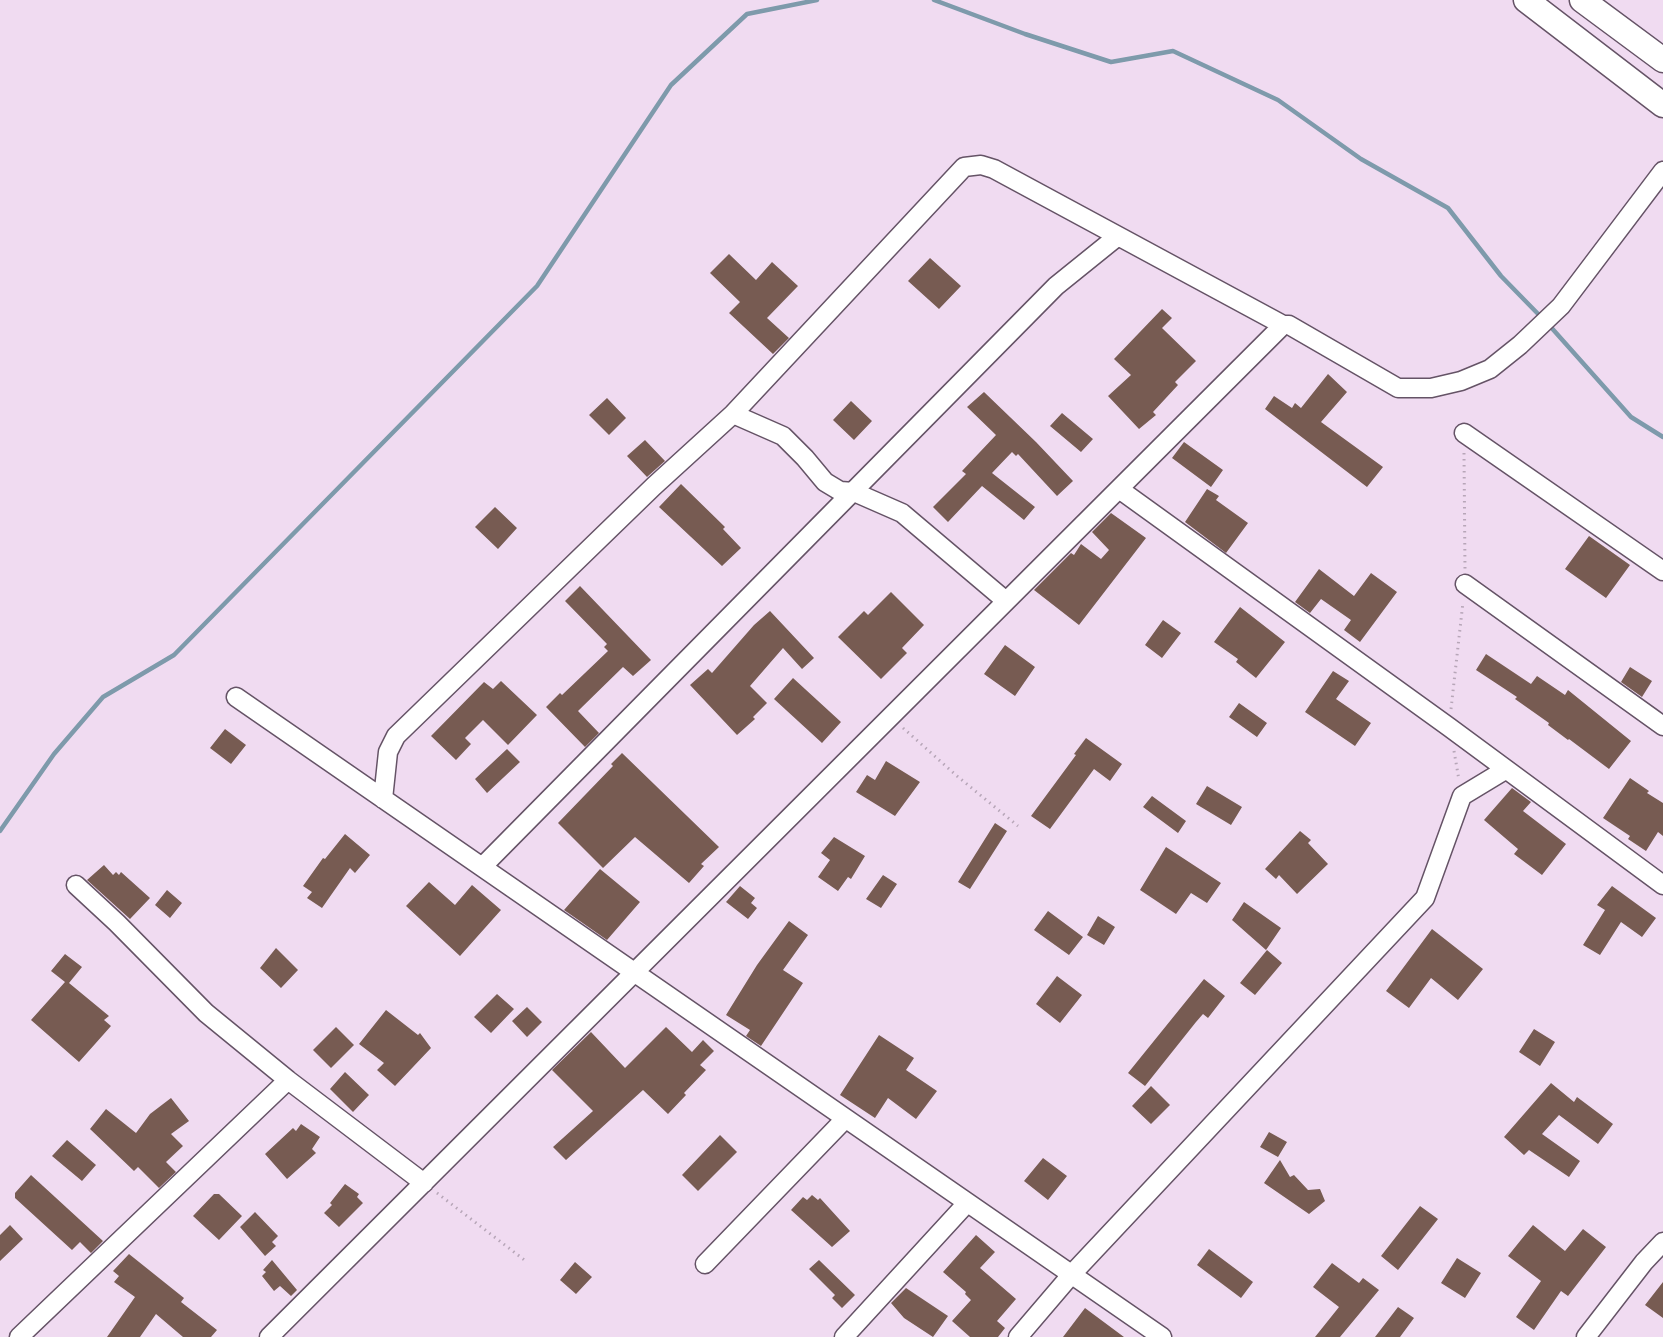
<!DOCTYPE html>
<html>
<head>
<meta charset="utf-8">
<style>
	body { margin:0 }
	canvas { display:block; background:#f0dbf1 }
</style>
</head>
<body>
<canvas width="1663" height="1337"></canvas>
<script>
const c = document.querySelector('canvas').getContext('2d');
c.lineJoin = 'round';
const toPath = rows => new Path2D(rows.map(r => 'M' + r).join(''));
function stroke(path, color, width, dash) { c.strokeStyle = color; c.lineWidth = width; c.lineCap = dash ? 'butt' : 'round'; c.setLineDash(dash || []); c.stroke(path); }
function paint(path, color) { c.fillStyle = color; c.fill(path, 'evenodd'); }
const stream = toPath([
	[934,0,1025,34,1111,62,1173,51,1278,100,1361,159,1448,208,1501,276,1543,319],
	[1549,325,1631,417,1663,437],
	[0,831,54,754,103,697,174,655,537,286,671,85,747,14,817,0]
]);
const building = toPath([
	[729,254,756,280,772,262,798,286,767,318,789,338,773,354,729,313,740,302,710,273],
	[930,258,961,286,939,309,908,281],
	[1162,309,1172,318,1162,328,1196,361,1175,382,1178,385,1153,412,1156,415,1139,429,1108,396,1131,375,1114,359],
	[1328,374,1347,392,1321,422,1383,467,1367,487,1265,409,1274,396,1292,408,1295,403,1301,408],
	[984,392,1036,442,1073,481,1057,496,1018,454,1016,456,1012,452,992,473,1035,507,1024,520,982,486,948,522,933,507,966,474,962,471,996,435,967,407],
	[607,398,626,418,609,435,589,415],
	[851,401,872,421,854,440,833,420],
	[1062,413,1093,439,1081,452,1050,426],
	[645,440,665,461,647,477,627,456],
	[1184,442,1223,470,1211,487,1172,458],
	[681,484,725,527,723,529,741,548,722,566,659,507],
	[1207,489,1219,496,1216,500,1248,523,1226,553,1185,522],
	[495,507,517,528,498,549,475,527],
	[1111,513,1146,538,1079,625,1034,590,1071,553,1074,555,1081,544,1101,559,1109,550,1092,532],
	[1589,536,1630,565,1606,598,1565,569],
	[1319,569,1354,596,1371,573,1397,592,1360,642,1344,630,1351,620,1321,599,1310,613,1295,602],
	[580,586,651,660,633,676,623,667,578,711,599,733,585,747,546,707,560,693,562,695,608,651,604,647,607,644,565,601],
	[891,592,924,625,902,648,907,653,881,679,838,637,864,611,868,615],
	[1240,607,1285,642,1256,678,1236,662,1238,659,1214,642],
	[770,611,814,658,802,669,783,648,750,686,767,703,753,717,755,719,737,735,690,685,708,669,712,673,754,625],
	[1163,620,1181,633,1162,658,1145,645],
	[1005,645,1035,667,1015,696,984,674],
	[1486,654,1531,684,1537,676,1565,695,1568,690,1631,741,1609,769,1569,739,1568,740,1548,725,1549,723,1515,699,1517,697,1476,670],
	[1630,667,1652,681,1642,697,1621,682],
	[1333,671,1349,681,1336,699,1371,723,1355,746,1305,712],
	[793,678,841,722,822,743,774,699],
	[501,681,537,715,508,745,483,720,465,738,471,744,456,760,431,736,484,682,493,689],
	[1239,703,1267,723,1257,737,1229,717],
	[225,729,246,745,231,764,210,748],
	[1086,738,1122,764,1110,781,1094,769,1050,829,1031,816,1076,755,1074,754],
	[507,749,520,762,487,793,475,779],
	[622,753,719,847,701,864,704,866,689,883,635,837,603,868,558,823,613,766,611,764],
	[886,761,920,782,895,816,856,792,867,775,875,780],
	[1630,778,1649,791,1647,793,1663,803,1663,836,1658,832,1646,851,1628,839,1630,836,1603,818],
	[1207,786,1242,807,1231,825,1196,804],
	[1512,788,1531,802,1523,811,1566,844,1542,875,1514,854,1518,849,1484,820],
	[1152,796,1186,821,1178,833,1143,807],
	[995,823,1007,831,970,889,958,882],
	[1300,831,1311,840,1308,843,1328,864,1297,894,1279,875,1276,879,1265,869],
	[345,834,370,855,355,873,350,868,322,908,307,898,312,892,303,886,323,858,325,859],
	[834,837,865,856,851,879,848,877,838,891,818,877,830,860,821,853],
	[1166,847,1221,883,1207,903,1191,893,1176,914,1140,890],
	[104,865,113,875,116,872,119,875,121,872,150,898,130,919,87,880],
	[600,869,640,902,607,940,564,910],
	[883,875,897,884,881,908,866,899],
	[429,882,455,905,472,885,501,910,460,956,406,906],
	[740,886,755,898,751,903,757,908,748,919,726,902],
	[1612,886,1656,918,1642,937,1621,922,1600,955,1583,945,1605,910,1597,905],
	[167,890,182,903,170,918,155,905],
	[1244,902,1281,928,1266,950,1232,920],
	[1048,911,1083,937,1069,955,1034,930],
	[1098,916,1115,927,1104,945,1087,935],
	[789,921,808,935,783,970,803,983,761,1046,746,1036,750,1030,726,1015,757,965],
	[1432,929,1483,969,1458,1000,1431,978,1409,1008,1386,991],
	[276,948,298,970,281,988,260,968],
	[1267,950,1282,963,1255,995,1240,983],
	[65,954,82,967,69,983,109,1016,104,1020,111,1026,79,1062,31,1020,65,982,51,971],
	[1057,976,1082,995,1060,1023,1036,1004],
	[1204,979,1225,996,1208,1018,1203,1014,1196,1022,1145,1086,1128,1073],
	[497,994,514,1009,491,1033,474,1017],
	[527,1007,542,1022,527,1037,512,1021],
	[386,1010,418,1035,420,1033,431,1048,395,1086,377,1070,384,1063,359,1044],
	[336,1027,354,1045,331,1068,313,1050],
	[666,1027,692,1052,703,1040,714,1051,700,1065,706,1070,684,1093,686,1095,668,1114,643,1090,566,1160,553,1147,593,1111,552,1070,591,1032,625,1068],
	[1534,1029,1555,1042,1540,1066,1519,1052],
	[879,1035,914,1058,906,1070,937,1091,916,1119,888,1098,875,1118,840,1095],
	[345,1072,369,1095,353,1112,330,1089],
	[1551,1083,1574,1102,1577,1097,1613,1124,1598,1144,1559,1115,1542,1134,1580,1161,1569,1177,1529,1150,1524,1155,1504,1137],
	[1151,1086,1170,1105,1151,1124,1132,1106],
	[171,1098,189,1121,171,1134,183,1146,166,1162,176,1172,159,1188,138,1167,134,1171,90,1129,106,1109,136,1133,150,1114],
	[301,1124,320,1137,312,1149,316,1153,287,1179,265,1154,293,1128,296,1131],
	[1269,1132,1287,1142,1278,1157,1260,1147],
	[720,1135,737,1152,698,1191,682,1175],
	[67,1140,96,1165,82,1181,52,1156],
	[1043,1158,1067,1176,1048,1200,1024,1181],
	[1280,1160,1290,1177,1294,1175,1308,1190,1320,1189,1325,1201,1309,1214,1264,1183],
	[31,1175,103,1241,91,1253,80,1242,72,1250,15,1198,15,1193],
	[345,1184,359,1194,357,1197,363,1203,339,1227,324,1213,332,1205,330,1203],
	[214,1194,219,1194,242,1216,219,1240,193,1216],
	[812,1195,818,1200,820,1198,850,1231,832,1247,791,1210,803,1197,807,1200],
	[1420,1206,1438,1219,1398,1270,1381,1256],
	[255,1212,278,1236,272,1242,276,1246,265,1256,240,1227],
	[10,1225,23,1239,0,1261,0,1235],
	[1533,1225,1565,1251,1583,1229,1606,1247,1568,1296,1561,1291,1534,1330,1516,1317,1541,1281,1508,1256],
	[976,1235,995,1252,980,1268,1016,1299,997,1321,1005,1328,998,1337,970,1337,952,1321,971,1300,965,1294,966,1292,943,1272],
	[1209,1249,1253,1282,1241,1298,1197,1265],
	[129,1254,184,1298,181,1302,217,1330,211,1337,183,1337,156,1314,140,1337,107,1337,135,1297,114,1282,119,1276,113,1271],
	[1457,1258,1481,1273,1465,1298,1441,1283],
	[272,1260,297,1290,291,1296,280,1286,274,1291,262,1276,266,1272,263,1270],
	[819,1260,855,1295,842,1308,832,1298,835,1295,809,1269],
	[575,1262,592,1277,576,1294,560,1280],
	[1332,1263,1359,1283,1363,1278,1379,1290,1340,1337,1315,1337,1339,1307,1313,1287],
	[1663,1282,1663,1318,1645,1305],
	[906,1288,948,1316,933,1337,904,1318,891,1303],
	[1398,1307,1414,1318,1400,1337,1375,1337],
	[1085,1308,1093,1314,1124,1337,1063,1337]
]);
const path = toPath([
	[1464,453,1465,569],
	[1451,709,1463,602],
	[903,728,957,776,1018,826],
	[1454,751,1459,780],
	[437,1193,527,1262]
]);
const street = toPath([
	[733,414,783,436,805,458,825,482,840,491,854,492,902,513,1006,601],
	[1464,433,1663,571],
	[1119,489,1449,727,1663,885],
	[1465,584,1663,726],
	[236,697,1162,1337],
	[383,799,388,752,396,736,654,486,733,414,964,167,981,165,994,169,1283,325,1289,325,1398,388,1431,388,1461,381,1490,369,1520,345,1561,306,1663,171],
	[482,867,1056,286,1118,236],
	[76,885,117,923,206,1013,288,1080,424,1183],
	[705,1264,845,1119],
	[19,1337,288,1080],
	[269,1337,1283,325],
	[844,1337,967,1203],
	[1018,1337,1071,1275,1425,898,1462,796,1505,770],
	[1586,1337,1644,1262,1663,1242]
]);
const secondary = toPath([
	[1526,0,1663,105],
	[1582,0,1663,60]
]);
stroke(stream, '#7e9aab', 4.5);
paint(building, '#775b52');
stroke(street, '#655366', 21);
stroke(secondary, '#655366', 27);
stroke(path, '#b7a6b8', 3, [1.5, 4.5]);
stroke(street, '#fff', 18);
stroke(secondary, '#fff', 24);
</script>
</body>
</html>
